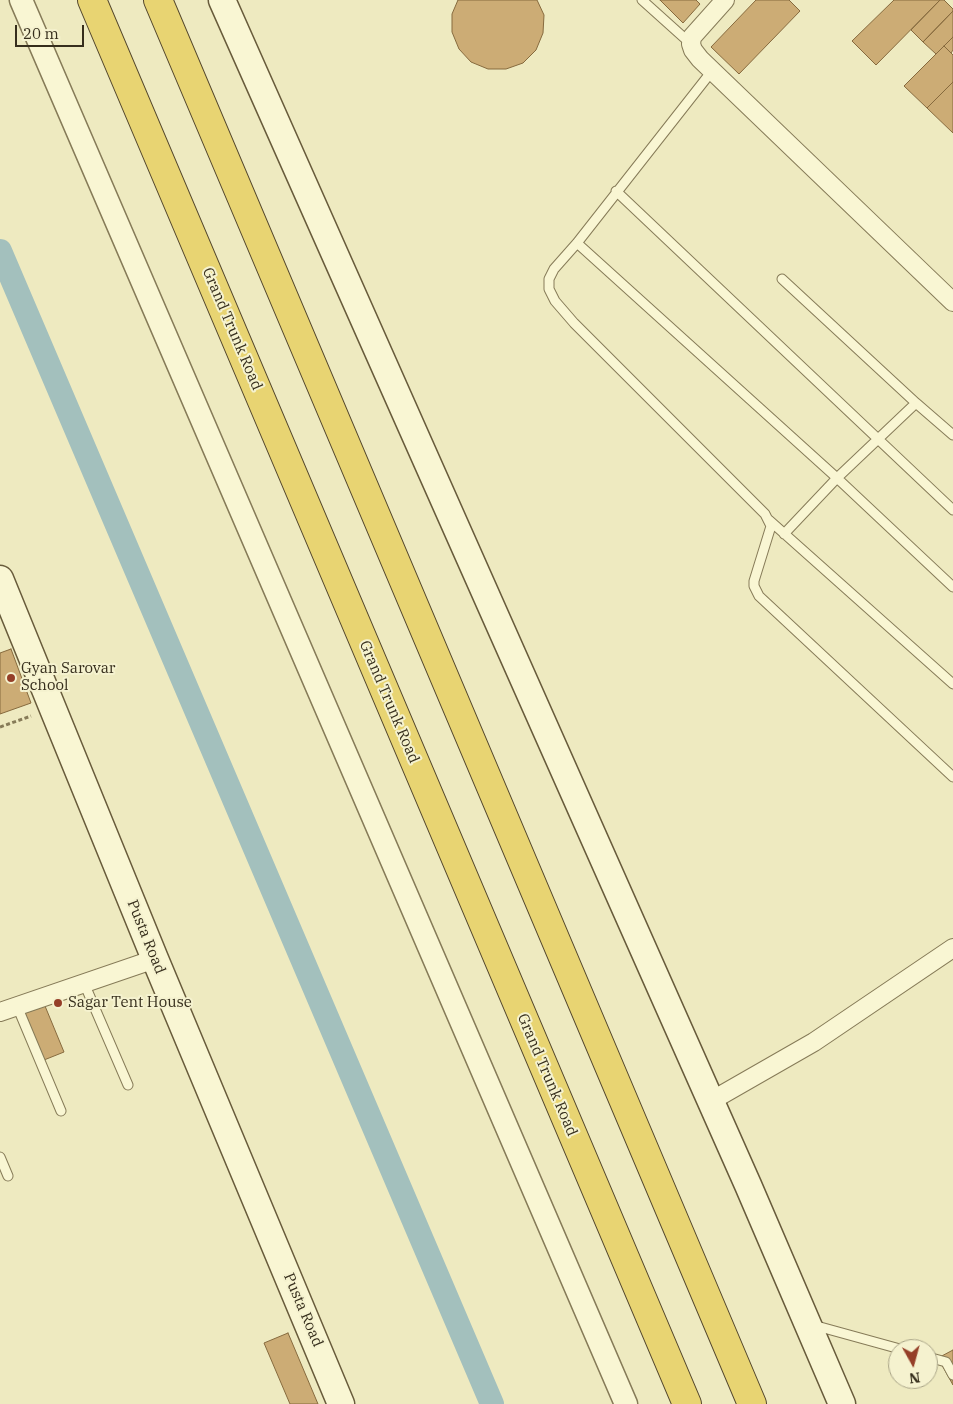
<!DOCTYPE html>
<html>
<head>
<meta charset="utf-8">
<style>
	body { margin:0 }
	#map { position:relative; width:953px; height:1404px; overflow:hidden; background:#eeeac0; font-family:"IBM Plex Serif",serif }
	canvas { display:block }
	.north { position:absolute; left:888px; top:1339px; width:50px; height:50px; box-sizing:border-box; background:#f5f2cf; border:1px solid #a9a487; border-radius:50%; rotate:173deg; font-size:14px; font-weight:700; line-height:20px; text-align:center; color:#362e1c }
	.north::after { content:''; display:block; margin:auto; width:18px; height:22px; background:#953f28; clip-path:polygon(50% 0,100% 100%,50% 72%,0 100%) }
	.scale { position:absolute; left:15px; top:25px; width:69px; height:22px; box-sizing:border-box; border:2px solid #362e1c; border-top:0; padding-left:6px; font-size:15px; line-height:18px; white-space:nowrap; color:#362e1c; -webkit-text-stroke:4px #f5f2cf; paint-order:stroke }
</style>
</head>
<body>
<div id="map">
<canvas width="953" height="1404"></canvas>
<div class="north">N</div>
<div class="scale">20 m</div>
</div>
<script>
const c = document.querySelector('canvas').getContext('2d');
c.lineJoin = 'round';
const toPath = rows => new Path2D(rows.map(r => 'M' + r).join(''));
function stroke(path, color, width, dash) { c.strokeStyle = color; c.lineWidth = width; c.lineCap = dash ? 'butt' : 'round'; c.setLineDash(dash || []); c.stroke(path); }
function paint(path, color) { c.fillStyle = color; c.fill(path, 'evenodd'); }
function drawText(font, color, halo, rows, align = 'center') {
  c.font = font + ' "IBM Plex Serif",serif'; c.lineWidth = 4; c.setLineDash([]); c.textBaseline = 'middle'; c.strokeStyle = halo; c.fillStyle = color; for (const [text, x, y, turn = 0] of rows) {
    c.save(); c.translate(x, y); c.rotate((+turn || 0) * Math.PI / 180); c.textAlign = isNaN(turn) ? turn : align; if (halo) c.strokeText(text, 0, 0); c.fillText(text, 0, 0); c.restore();
  }
}
const canal = toPath([
	[0,251,492,1404]
]);
const building = toPath([
	[458,0,537,0,544,15,543,33,536,50,523,63,506,69,488,69,471,62,459,49,452,32,452,14,458,0],
	[660,0,696,0,700,4,683,23,660,0],
	[756,0,789,0,800,11,739,74,711,47,756,0],
	[894,0,940,0,876,65,852,41,894,0],
	[940,0,944,0,953,9,953,11,923,42,911,30,940,0],
	[953,11,953,37,936,54,923,42,953,11],
	[953,37,953,50,951,53,944,46,953,37],
	[944,46,953,55,953,82,927,108,904,86,944,46],
	[953,82,953,133,927,108,953,82],
	[11,649,31,703,0,714,0,653,11,649],
	[45,1006,64,1052,44,1060,25,1013,45,1006],
	[288,1333,318,1404,290,1404,264,1343,288,1333],
	[953,1350,953,1385,938,1358,953,1350]
]);
const path = toPath([
	[0,727,31,716]
]);
const service = toPath([
	[642,0,691,44],
	[712,71,577,243,554,269,549,279,549,289,555,301,574,323,765,514,771,526,754,581,754,586,759,596,953,777],
	[616,191,953,510],
	[577,243,837,478,953,587],
	[782,279,916,403,953,435],
	[769,520,953,684],
	[784,534,837,478,916,403],
	[84,983,128,1085],
	[17,1006,61,1111],
	[0,1157,8,1176],
	[813,1325,900,1349],
	[928,1357,946,1362,953,1375]
]);
const minor = toPath([
	[725,0,692,37,691,44,693,50,700,59,953,302],
	[0,1012,155,959],
	[711,1101,814,1042,953,948]
]);
const tertiary = toPath([
	[21,0,626,1404]
]);
const secondary = toPath([
	[222,0,748,1185,842,1404],
	[0,579,155,959,341,1404]
]);
const trunk = toPath([
	[92,0,687,1404],
	[158,0,752,1404]
]);
const markers = [
	[11,678,5,"#953f28"],
	[58,1003,5,"#953f28"]
];
const streetNames = [
	["Grand Trunk Road",232,329,67],
	["Grand Trunk Road",389,702,67],
	["Pusta Road",146,937,68],
	["Grand Trunk Road",547,1075,67],
	["Pusta Road",303,1310,67]
];
const poiNames = [
	["Gyan Sarovar",21,669],
	["School",21,686],
	["Sagar Tent House",68,1003]
];
stroke(canal, '#a3c0bd', 24);
paint(building, '#ccac75');
stroke(building, '#866a3e', 1);
stroke(service, '#867b58', 11);
stroke(minor, '#867b58', 20);
stroke(tertiary, '#867b58', 25);
stroke(secondary, '#685b3b', 29);
stroke(trunk, '#54472c', 30);
stroke(path, '#867b58', 3, [4, 2.5]);
stroke(service, '#f9f6d3', 9);
stroke(minor, '#f9f6d3', 18);
stroke(tertiary, '#f9f6d3', 22);
stroke(secondary, '#f9f6d3', 26);
stroke(trunk, '#e8d472', 28);
for (const [x, y, r, color] of markers) { const dot = new Path2D(); dot.arc(x, y, r, 0, 2 * Math.PI); c.fillStyle = color; c.fill(dot); stroke(dot, '#f5f2cf', 2); }
drawText('15px', '#362e1c', '#f5f2cf', streetNames);
drawText('15px', '#362e1c', '#f5f2cf', poiNames, 'left');
</script>
</body>
</html>
